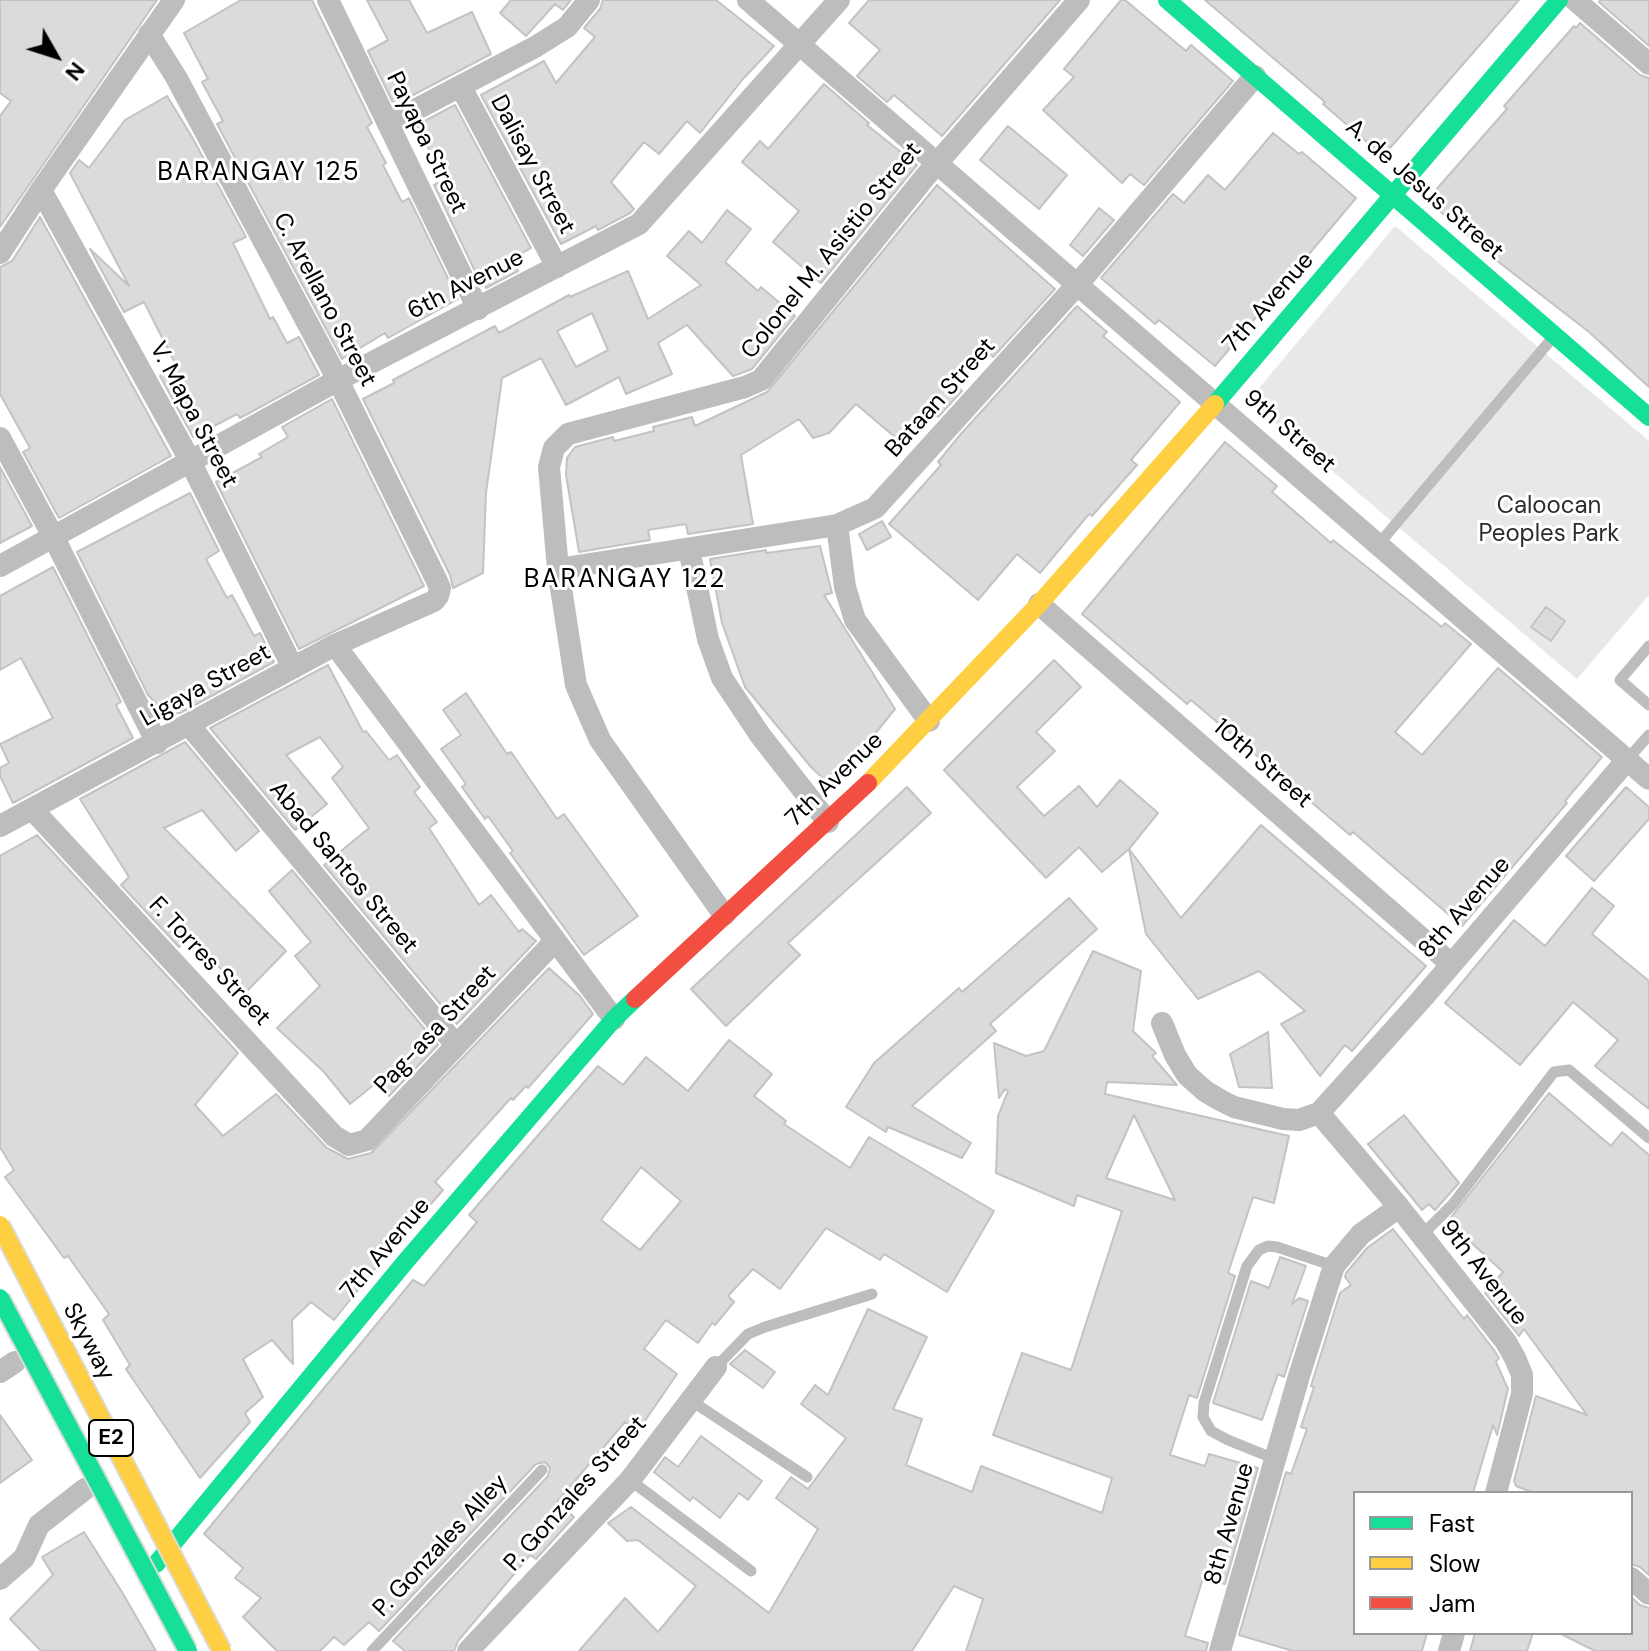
<!DOCTYPE html>
<html>
<head>
<meta charset="utf-8">
<style>
	body { margin:0 }
	#map { position:relative; width:1649px; height:1651px; overflow:hidden; background:#fff; font-family:"DM Sans",sans-serif }
	canvas { display:block }
	.legend { position:absolute; left:1353px; top:1491px; width:280px; height:144px; box-sizing:border-box; background:#fff; border:2px solid #999; margin:0; padding:10px 14px; list-style:none; font-size:24px; color:#000 }
	.legend li { display:flex; align-items:center; gap:16px; height:40px }
	.legend b { width:40px; border:2px solid #999 }
	.north { position:absolute; left:16px; top:16px; width:80px; height:80px; -webkit-text-stroke:6px #fff; paint-order:stroke; rotate:129deg; font-size:22px; font-weight:700; line-height:32px; text-align:center; color:#000 }
	.north::after { content:''; display:block; margin:auto; width:28px; height:36px; background:#000; clip-path:polygon(50% 0,100% 100%,50% 72%,0 100%) }
</style>
</head>
<body>
<div id="map">
<canvas width="1649" height="1651"></canvas>
<ul class="legend">
<li><b style="height:10px;background:#16e098"></b>Fast</li>
<li><b style="height:10px;background:#ffcf43"></b>Slow</li>
<li><b style="height:10px;background:#f24e42"></b>Jam</li>
</ul>
<div class="north">N</div>
</div>
<script>
const c = document.querySelector('canvas').getContext('2d');
c.lineJoin = 'round';
function paint(path, color) { c.fillStyle = color; c.fill(path, 'evenodd'); }
const toPath = rows => new Path2D(rows.map(r => 'M' + r).join(''));
function stroke(path, color, width, dash) { c.strokeStyle = color; c.lineWidth = width; c.lineCap = dash ? 'butt' : 'round'; c.setLineDash(dash || []); c.stroke(path); }
function drawText(font, color, halo, rows, align = 'center') {
  c.font = font + ' "DM Sans",sans-serif'; c.lineWidth = 6; c.setLineDash([]); c.textBaseline = 'middle'; c.strokeStyle = halo; c.fillStyle = color; for (const [text, x, y, turn = 0] of rows) {
    c.save(); c.translate(x, y); c.rotate((+turn || 0) * Math.PI / 180); c.textAlign = isNaN(turn) ? turn : align; if (halo) c.strokeText(text, 0, 0); c.fillText(text, 0, 0); c.restore();
  }
}
const green = toPath([
	[1395,226,1649,441,1649,595,1577,679,1249,400]
]);
const building = toPath([
	[0,0,157,0,0,227,0,116,11,101,0,93,0,0],
	[241,0,312,0,372,123,367,127,386,163,383,165,402,202,409,198,458,299,388,338,385,333,342,359,217,124,223,121,202,82,208,79,184,33,241,0],
	[367,0,409,0,427,33,472,12,491,54,394,105,368,51,388,40,367,0],
	[511,0,571,0,563,10,555,4,526,36,500,13,511,0],
	[603,0,716,0,774,46,743,79,700,133,687,121,659,154,644,142,611,182,634,209,630,213,598,230,596,226,561,244,481,95,544,61,556,83,595,37,584,28,600,9,603,0],
	[869,0,1060,0,942,136,894,95,887,102,857,76,880,50,849,23,869,0],
	[1121,0,1125,0,1186,51,1191,45,1233,81,1144,185,1130,174,1122,183,1043,110,1074,77,1064,69,1121,0],
	[1205,0,1519,0,1383,156,1323,104,1325,102,1205,0],
	[1600,0,1649,0,1649,46,1599,2,1600,0],
	[1580,23,1640,75,1649,78,1649,387,1589,332,1496,260,1427,200,1507,109,1504,106,1574,26,1576,28,1580,23],
	[824,84,869,123,867,125,917,165,821,283,773,242,799,211,742,162,760,141,768,149,824,84],
	[167,96,192,137,246,237,233,243,270,319,273,317,287,343,299,337,319,375,240,418,237,414,193,437,160,376,177,367,144,302,124,312,90,249,129,286,70,173,79,160,89,168,125,120,167,96],
	[455,105,531,248,512,259,518,271,486,288,485,285,482,286,434,185,444,180,417,125,455,105],
	[1008,126,1067,175,1039,209,980,160,1008,126],
	[1273,133,1299,154,1302,152,1356,198,1215,366,1159,320,1155,324,1101,278,1173,194,1184,203,1208,175,1225,190,1273,133],
	[937,185,1055,289,993,357,985,350,956,385,962,391,938,417,931,411,903,444,856,404,829,433,813,438,799,419,741,455,753,524,688,534,686,524,648,530,650,540,579,552,566,475,567,458,575,447,613,437,614,441,654,431,653,427,692,417,695,426,767,392,937,185],
	[1099,208,1114,220,1083,256,1070,245,1099,208],
	[727,210,751,229,725,262,758,291,761,287,795,316,752,369,733,376,687,325,658,343,672,374,626,394,619,377,566,405,541,358,502,378,486,493,483,573,453,588,450,575,363,399,394,383,393,380,495,326,499,333,569,295,570,297,628,271,648,319,701,285,667,256,689,231,702,243,727,210],
	[592,313,608,350,576,367,557,331,592,313],
	[40,217,171,456,59,518,23,452,30,448,0,394,0,267,12,261,40,217],
	[1077,306,1107,332,1103,336,1180,402,1131,460,1137,465,1092,516,1089,514,1040,573,1017,554,978,600,889,524,941,465,938,462,960,435,1077,306],
	[332,399,424,586,299,649,216,482,262,457,259,454,288,437,282,427,332,399],
	[1225,442,1277,486,1272,492,1331,543,1333,540,1442,627,1445,623,1471,644,1395,732,1422,755,1498,668,1602,757,1565,801,1567,803,1462,926,1353,832,1350,835,1191,700,1187,704,1082,614,1225,442],
	[0,467,32,526,0,543,0,467],
	[190,493,219,551,206,559,227,598,232,595,254,636,260,633,274,662,180,713,165,713,148,695,77,552,190,493],
	[882,521,891,537,867,550,859,534,882,521],
	[820,546,832,593,824,595,895,709,862,750,828,783,811,767,745,687,722,623,710,559,766,550,766,553,820,546],
	[53,567,121,702,116,705,133,738,13,803,0,776,0,768,9,763,0,744,53,718,21,658,0,670,0,596,53,567],
	[1546,607,1565,621,1551,641,1531,627,1546,607],
	[1054,660,1081,687,1036,732,1055,751,1017,787,1044,816,1079,786,1097,807,1120,780,1158,813,1129,849,1181,918,1261,825,1426,966,1352,1051,1345,1045,1320,1076,1281,1024,1305,1011,1259,971,1198,999,1146,934,1129,849,1102,872,1079,847,1046,878,944,770,1054,660],
	[328,665,363,732,366,731,389,760,397,755,420,787,414,792,437,822,429,828,479,905,491,895,519,932,522,929,536,941,457,1024,324,865,369,828,332,778,343,767,320,737,286,755,327,804,295,830,210,728,328,665],
	[466,693,507,754,511,752,557,819,564,814,638,916,584,955,510,853,513,851,488,816,485,819,462,787,466,784,441,749,461,735,443,710,466,693],
	[185,742,259,831,236,851,202,810,164,828,286,951,245,993,189,937,179,947,121,885,129,877,80,799,185,742],
	[907,787,931,813,788,943,800,955,726,1026,691,989,907,787],
	[1626,787,1649,807,1649,819,1594,881,1566,856,1626,787],
	[37,835,238,1053,195,1105,223,1136,276,1094,327,1148,348,1159,371,1153,549,968,580,996,593,1014,528,1088,526,1086,513,1100,511,1098,435,1182,443,1190,423,1213,421,1211,334,1320,311,1302,292,1320,293,1364,272,1340,243,1359,263,1397,245,1413,250,1422,200,1478,126,1369,130,1365,103,1320,109,1314,68,1256,64,1258,5,1177,14,1170,0,1147,0,856,37,835],
	[292,870,438,1045,389,1096,376,1083,350,1104,324,1072,277,1028,320,986,295,956,311,942,269,891,292,870],
	[1592,888,1614,906,1592,934,1649,981,1649,1109,1595,1066,1618,1040,1573,1002,1520,1065,1445,1003,1514,920,1545,946,1592,888],
	[1069,898,1097,929,990,1024,996,1031,912,1106,971,1143,962,1158,888,1127,886,1132,846,1107,874,1063,959,988,962,992,1069,898],
	[1093,951,1141,971,1133,1031,1156,1053,1152,1056,1177,1085,1107,1082,1105,1094,1289,1136,1274,1203,1253,1197,1228,1273,1235,1276,1197,1398,1189,1395,1170,1455,1205,1466,1209,1454,1258,1468,1225,1584,1203,1578,1185,1636,1208,1643,1206,1651,966,1651,983,1599,954,1586,912,1651,579,1651,625,1598,658,1632,696,1586,638,1540,627,1541,608,1523,631,1507,769,1613,818,1529,776,1498,791,1477,808,1489,846,1438,801,1404,815,1385,828,1395,868,1309,927,1337,893,1409,922,1419,906,1465,972,1492,981,1466,1102,1513,1112,1478,993,1435,1022,1353,1071,1370,1122,1211,1077,1195,1074,1206,996,1173,998,1116,1008,1091,1005,1089,999,1098,994,1043,1026,1056,1044,1051,1093,951],
	[1134,1115,1175,1200,1106,1178,1134,1115],
	[1268,1032,1272,1088,1239,1087,1230,1054,1268,1032],
	[729,1040,772,1074,754,1096,786,1121,784,1124,850,1168,869,1137,994,1211,947,1292,884,1254,880,1260,826,1228,780,1289,753,1269,728,1296,734,1302,715,1325,712,1323,698,1343,666,1320,644,1349,677,1374,638,1431,625,1422,557,1502,574,1517,536,1559,530,1555,458,1641,454,1651,405,1651,393,1641,548,1476,550,1468,545,1462,536,1464,379,1631,369,1622,344,1645,334,1637,320,1651,277,1651,243,1617,261,1598,235,1578,243,1568,204,1534,413,1280,424,1286,477,1222,469,1215,598,1066,623,1085,646,1057,688,1091,729,1040],
	[641,1167,681,1201,640,1250,601,1220,641,1167],
	[1549,1093,1611,1146,1622,1132,1649,1155,1649,1575,1640,1567,1631,1564,1631,1493,1534,1493,1516,1486,1514,1481,1536,1396,1587,1415,1524,1329,1519,1336,1485,1293,1503,1272,1448,1221,1549,1093],
	[1404,1115,1459,1183,1435,1210,1429,1204,1422,1210,1368,1144,1404,1115],
	[1393,1229,1464,1319,1467,1315,1494,1350,1499,1358,1496,1362,1508,1389,1497,1435,1493,1425,1473,1493,1355,1493,1355,1633,1427,1633,1422,1651,1293,1651,1239,1635,1286,1472,1291,1474,1307,1429,1301,1427,1314,1387,1311,1386,1340,1293,1351,1285,1345,1277,1346,1273,1367,1248,1393,1229],
	[1280,1257,1306,1266,1292,1304,1299,1298,1308,1301,1284,1377,1278,1374,1262,1420,1213,1403,1251,1281,1269,1288,1280,1257],
	[745,1350,775,1372,763,1388,730,1364,745,1350],
	[0,1415,32,1460,0,1483,0,1415],
	[701,1436,762,1481,748,1500,739,1493,720,1518,693,1497,690,1501,654,1472,665,1457,678,1467,701,1436],
	[84,1532,122,1592,156,1651,41,1651,10,1619,53,1575,42,1557,84,1532],
	[1631,1597,1640,1605,1649,1608,1649,1651,1595,1651,1559,1633,1631,1633,1631,1597],
	[1475,1633,1533,1633,1527,1651,1470,1651,1475,1633]
]);
const lane = toPath([
	[1378,545,1554,336],
	[1649,646,1620,680,1649,705],
	[1627,760,1649,735],
	[1421,1236,1453,1204,1554,1072,1569,1070,1649,1138],
	[716,1367,748,1334,765,1327,872,1294],
	[690,1400,807,1477],
	[1275,1459,1228,1440,1211,1431,1203,1417,1204,1403,1247,1266,1259,1250,1268,1246,1277,1247,1334,1266],
	[630,1480,751,1571],
	[372,1651,542,1470]
]);
const street = toPath([
	[328,0,478,309],
	[748,0,1649,779],
	[1575,0,1649,64],
	[461,87,557,267],
	[388,124,535,47,567,27,589,0],
	[41,190,186,453,293,668],
	[0,253,41,190,174,0],
	[0,438,54,538,157,743],
	[837,525,845,587,855,620,929,721],
	[689,549,708,639,722,678,760,735,828,822],
	[0,566,338,380,639,224,839,0],
	[558,569,837,525,875,508,1077,285,1255,76],
	[1039,604,1451,964],
	[335,645,614,1019],
	[189,725,456,1045],
	[32,809,334,1136,349,1145,367,1140,555,941],
	[0,826,335,645,434,601,438,596,440,588,437,581,338,380,176,77,149,34],
	[724,915,600,740,576,685,558,569,549,467,554,448,568,434,745,387,761,380,925,177,1079,0],
	[1162,1023,1175,1055,1187,1075,1205,1091,1220,1100,1234,1107,1283,1119,1299,1120,1319,1113],
	[1319,1113,1420,1001,1627,760],
	[1319,1113,1399,1207,1506,1342,1515,1358,1522,1375,1522,1394,1496,1493],
	[0,1372,15,1362],
	[1631,1578,1649,1594],
	[0,1579,24,1558,39,1525,85,1489],
	[468,1651,630,1480,716,1367],
	[1220,1651,1299,1376,1334,1266,1361,1234,1399,1207],
	[1449,1651,1454,1633]
]);
const fast = toPath([
	[1167,0,1649,417],
	[1215,404,1559,0],
	[156,1564,406,1261,614,1019,635,999]
]);
const slow = toPath([
	[868,783,1039,604,1215,404]
]);
const jam = toPath([
	[635,999,868,783]
]);
const fastBridge = toPath([
	[0,1298,188,1651]
]);
const slowBridge = toPath([
	[0,1225,222,1651]
]);
const shields = [
	[111,1438,44]
];
const shieldNames = [
	["E2",111,1438]
];
const streetNames = [
	["Payapa Street",426,143,64],
	["Dalisay Street",532,165,62],
	["A. de Jesus Street",1424,190,41],
	["Colonel M. Asistio Street",832,251,-51],
	["6th Avenue",466,285,-27],
	["C. Arellano Street",324,300,62],
	["7th Avenue",1269,303,-49],
	["Bataan Street",941,398,-48],
	["V. Mapa Street",193,415,62],
	["9th Street",1289,432,41],
	["Ligaya Street",206,686,-29],
	["10th Street",1262,764,41],
	["7th Avenue",835,780,-44],
	["Abad Santos Street",343,868,50],
	["8th Avenue",1465,908,-49],
	["F. Torres Street",209,962,47],
	["Pag-asa Street",436,1030,-47],
	["7th Avenue",386,1249,-50],
	["9th Avenue",1483,1273,52],
	["Skyway",88,1342,62],
	["P. Gonzales Street",576,1494,-48],
	["8th Avenue",1230,1524,-74],
	["P. Gonzales Alley",441,1546,-47]
];
const parkNames = [
	["Caloocan",1549,507],
	["Peoples Park",1549,535]
];
const neighbourhoodNames = [
	["BARANGAY 125",259,173],
	["BARANGAY 122",625,580]
];
paint(green, '#e8e8e8');
paint(building, '#dbdbdb');
stroke(building, '#c3c3c3', 2);
stroke(lane, '#bdbdbd', 11);
stroke(street, '#bdbdbd', 22);
stroke(fast, '#16e098', 18);
stroke(slow, '#ffcf43', 18);
stroke(jam, '#f24e42', 18);
stroke(fastBridge, '#dbdbdb', 22, []);
stroke(slowBridge, '#dbdbdb', 22, []);
stroke(fastBridge, '#16e098', 18);
stroke(slowBridge, '#ffcf43', 18);
for (const [x, y, w] of shields) { const box = new Path2D(); box.roundRect(x - w / 2, y - 18, w, 36, 6); c.fillStyle = '#fff'; c.fill(box); stroke(box, '#000', 2); }
drawText('bold 22px', '#000', null, shieldNames);
drawText('24px', '#000', '#fff', streetNames);
drawText('24px', '#2c2c2c', '#fff', parkNames);
c.letterSpacing = '2px';
drawText('26px', '#000', '#fff', neighbourhoodNames);
c.letterSpacing = '0px';
</script>
</body>
</html>
